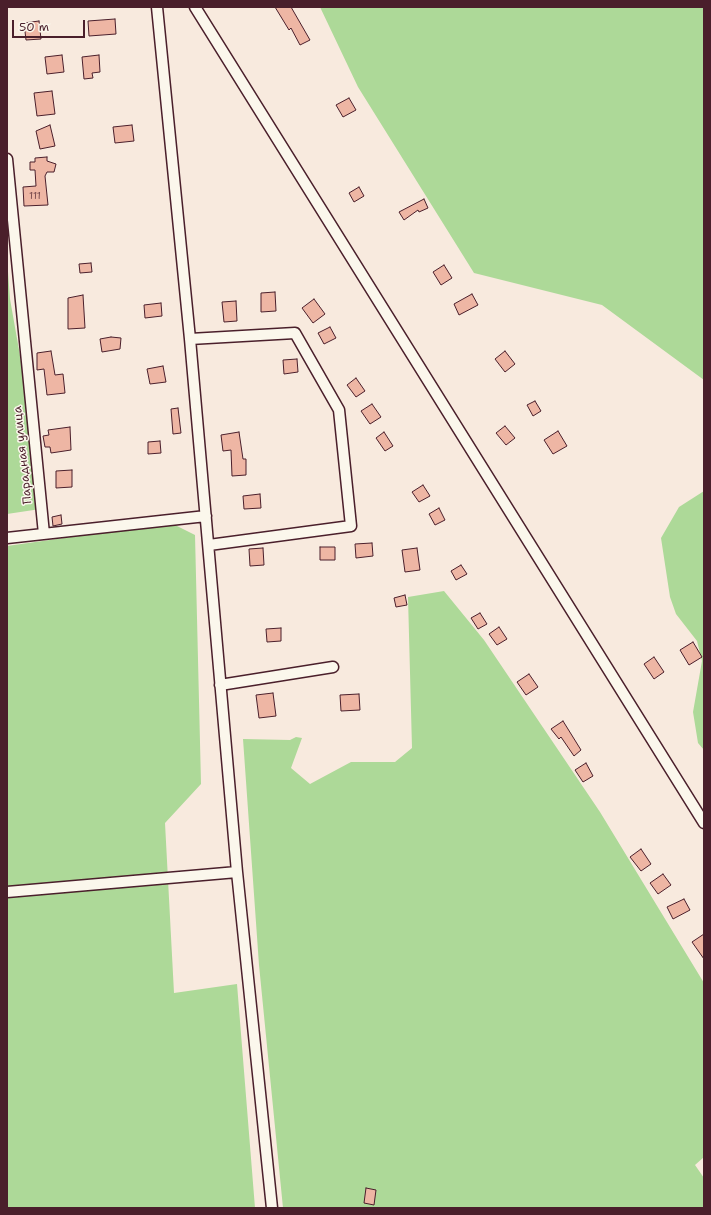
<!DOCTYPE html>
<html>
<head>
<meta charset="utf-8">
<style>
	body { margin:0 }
	#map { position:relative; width:711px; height:1215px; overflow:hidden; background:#f8eade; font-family:"Shantell Sans",sans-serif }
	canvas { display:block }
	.frame { position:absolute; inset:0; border:8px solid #4a1f2b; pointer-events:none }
	.scale { position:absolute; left:12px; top:20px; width:73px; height:18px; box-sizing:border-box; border:2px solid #4a1f2b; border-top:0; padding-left:5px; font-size:12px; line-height:14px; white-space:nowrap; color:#4a1f2b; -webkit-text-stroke:3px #fbf7ec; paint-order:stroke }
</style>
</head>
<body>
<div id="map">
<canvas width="711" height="1215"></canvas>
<div class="frame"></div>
<div class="scale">50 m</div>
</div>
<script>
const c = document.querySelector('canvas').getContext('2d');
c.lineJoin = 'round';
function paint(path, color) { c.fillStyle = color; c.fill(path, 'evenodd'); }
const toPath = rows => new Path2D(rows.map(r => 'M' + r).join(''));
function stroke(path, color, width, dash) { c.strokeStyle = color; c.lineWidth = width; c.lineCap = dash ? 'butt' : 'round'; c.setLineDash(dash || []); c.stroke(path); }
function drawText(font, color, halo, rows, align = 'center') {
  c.font = font + ' "Shantell Sans",sans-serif'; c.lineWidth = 3; c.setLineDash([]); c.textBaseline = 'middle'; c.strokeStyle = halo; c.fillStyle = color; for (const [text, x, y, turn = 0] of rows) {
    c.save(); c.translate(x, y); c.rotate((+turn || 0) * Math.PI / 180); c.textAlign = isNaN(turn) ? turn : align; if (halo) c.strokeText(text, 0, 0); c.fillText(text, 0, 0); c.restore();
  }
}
const green = toPath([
	[320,7,704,7,704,380,602,305,474,273,358,87],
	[7,258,10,299,47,508,7,514],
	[704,491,704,750,698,743,693,712,702,661,697,641,676,614,670,597,661,538,679,507],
	[171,523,195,535,201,784,165,823,174,993,237,984,255,1208,7,1208,7,546],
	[444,591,484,640,600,812,704,983,704,1157,695,1165,704,1178,704,1208,283,1208,259,965,243,739,290,740,296,737,302,738,291,768,310,784,351,762,395,762,412,748,408,597]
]);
const building = toPath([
	[275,7,291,7,310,40,300,45,291,28,289,30,275,7],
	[115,19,116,34,89,36,88,21,115,19],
	[39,21,41,39,26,40,24,23,39,21],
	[62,55,64,72,47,74,45,57,62,55],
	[99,55,100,72,92,73,93,78,84,79,82,57,99,55],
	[52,91,55,114,37,116,34,93,52,91],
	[349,98,356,110,343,117,336,105,349,98],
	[50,125,55,146,40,149,36,131,50,125],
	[132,125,134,141,115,143,113,127,132,125],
	[47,157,47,161,56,164,54,172,47,172,45,176,48,205,24,206,23,187,36,186,35,170,30,170,30,162,35,162,35,158,47,157],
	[359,187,364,196,354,202,349,193,359,187],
	[424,199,428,208,419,212,418,210,404,220,399,212,424,199],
	[91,263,92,272,80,273,79,264,91,263],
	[444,265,452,278,441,285,433,272,444,265],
	[275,292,276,311,261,312,261,293,275,292],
	[472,294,478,305,459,315,454,304,472,294],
	[83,295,85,328,68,329,68,298,83,295],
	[314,299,325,314,313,323,302,308,314,299],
	[236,301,237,321,224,322,222,302,236,301],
	[161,303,162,316,145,318,144,305,161,303],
	[330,327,336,338,324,344,318,333,330,327],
	[111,337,121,338,120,349,102,352,100,339,111,337],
	[51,351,55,375,63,374,65,393,47,395,44,369,37,370,37,353,51,351],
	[505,351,515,364,505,372,495,359,505,351],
	[297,359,298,372,284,374,283,360,297,359],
	[163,366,166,382,150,384,147,369,163,366],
	[356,378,365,391,356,397,347,385,356,378],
	[535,401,541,411,533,416,527,405,535,401],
	[372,404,381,417,370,424,361,411,372,404],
	[178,408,181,433,173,434,171,409,178,408],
	[505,426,515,438,506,445,496,433,505,426],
	[70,427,71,450,51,453,50,447,45,447,43,436,49,435,48,430,70,427],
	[558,431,567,446,553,454,544,440,558,431],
	[239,432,243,459,246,459,246,475,232,476,231,450,223,451,221,435,239,432],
	[384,432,393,446,385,451,376,438,384,432],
	[160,441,161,453,148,454,148,442,160,441],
	[72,470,72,487,56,488,56,471,72,470],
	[423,485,430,496,419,502,412,492,423,485],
	[260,494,261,508,244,509,243,496,260,494],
	[439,508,445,520,435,525,429,514,439,508],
	[61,515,62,524,53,526,52,517,61,515],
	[372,543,373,556,356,558,355,544,372,543],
	[320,547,335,547,335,560,320,560,320,547],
	[263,548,264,565,250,566,249,549,263,548],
	[417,548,420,570,405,572,402,550,417,548],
	[461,565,467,574,456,580,451,571,461,565],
	[405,595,407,605,396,607,394,598,405,595],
	[480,613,487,624,478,629,471,618,480,613],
	[499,627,507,639,497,645,489,634,499,627],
	[281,628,281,641,267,642,266,629,281,628],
	[693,642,702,657,689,665,680,650,693,642],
	[654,657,664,672,654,679,644,664,654,657],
	[529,674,538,687,526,695,517,682,529,674],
	[273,693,276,716,259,718,256,695,273,693],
	[359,694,360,710,341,711,340,695,359,694],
	[563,721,581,750,574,756,561,737,559,739,551,729,563,721],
	[586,763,593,776,583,782,575,770,586,763],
	[641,849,651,864,641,871,630,857,641,849],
	[663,874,671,885,658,894,650,883,663,874],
	[684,899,690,910,673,919,667,907,684,899],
	[704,934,704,959,692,942,704,934],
	[366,1188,376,1190,374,1205,364,1203,366,1188]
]);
const minor = toPath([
	[157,7,190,339,237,872,272,1208],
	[195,7,704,823],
	[7,159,44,534],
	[190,339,295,333,339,410,351,526,209,545],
	[7,538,206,516],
	[220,685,333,667],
	[7,892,237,872]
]);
const numberNames = [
	["111",35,196]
];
const streetNames = [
	["Парадная улица",23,455,-96]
];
paint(green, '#add998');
paint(building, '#eeb6a4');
stroke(building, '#4a1f2b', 1);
stroke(minor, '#4a1f2b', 13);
stroke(minor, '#fbf7ec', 10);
drawText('10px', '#734549', null, numberNames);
drawText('12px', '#4a1f2b', '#fbf7ec', streetNames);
</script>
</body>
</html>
